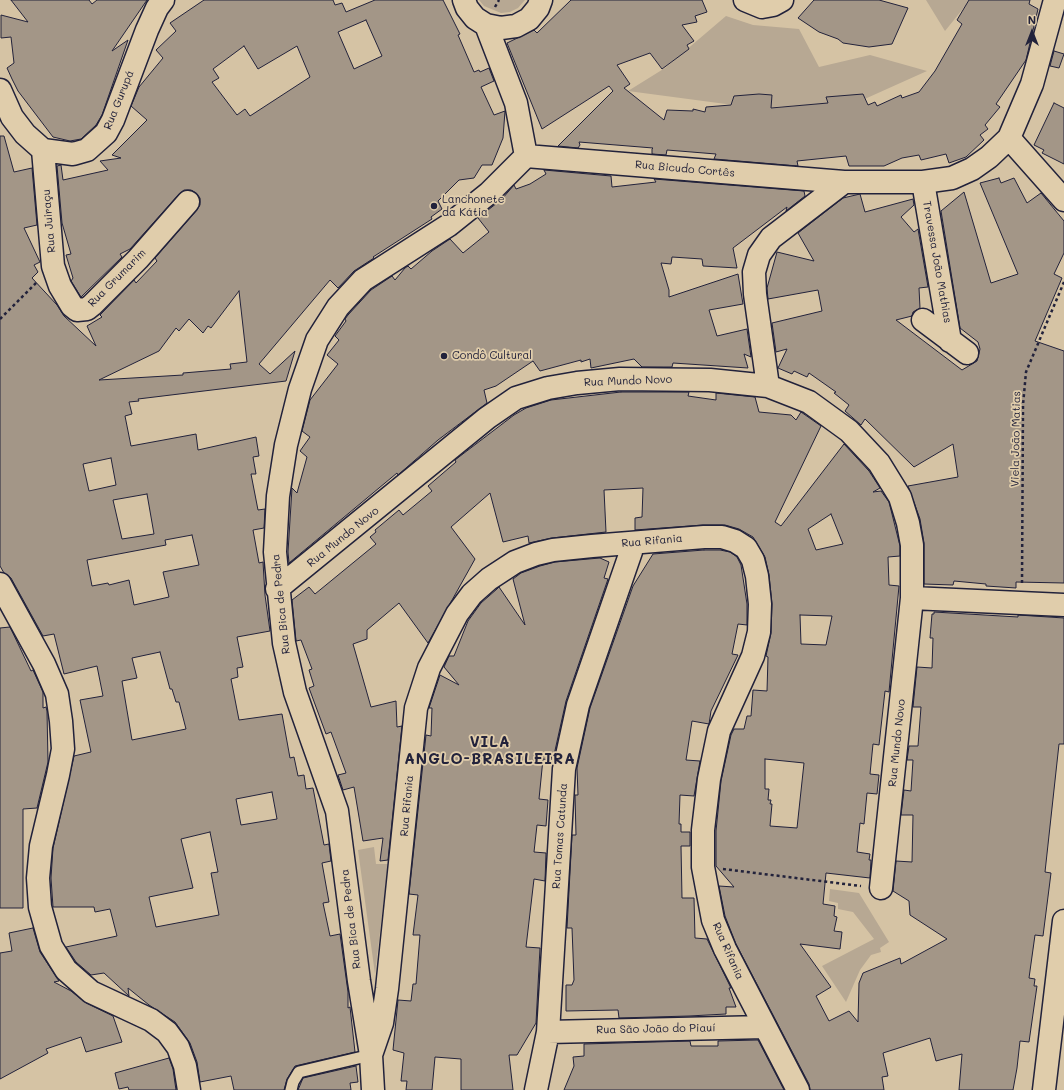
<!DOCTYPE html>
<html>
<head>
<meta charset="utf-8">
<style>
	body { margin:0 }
	#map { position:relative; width:1064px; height:1090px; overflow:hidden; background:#d5c3a4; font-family:Mali,sans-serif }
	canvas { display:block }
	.north { position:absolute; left:1012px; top:12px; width:40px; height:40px; -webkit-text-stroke:3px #e0cdab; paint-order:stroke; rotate:0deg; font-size:11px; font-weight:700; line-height:16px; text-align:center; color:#22223b }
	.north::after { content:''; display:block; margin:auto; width:14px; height:18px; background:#22223b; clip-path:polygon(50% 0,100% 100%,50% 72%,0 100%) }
</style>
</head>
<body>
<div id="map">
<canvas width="1064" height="1090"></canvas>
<div class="north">N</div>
</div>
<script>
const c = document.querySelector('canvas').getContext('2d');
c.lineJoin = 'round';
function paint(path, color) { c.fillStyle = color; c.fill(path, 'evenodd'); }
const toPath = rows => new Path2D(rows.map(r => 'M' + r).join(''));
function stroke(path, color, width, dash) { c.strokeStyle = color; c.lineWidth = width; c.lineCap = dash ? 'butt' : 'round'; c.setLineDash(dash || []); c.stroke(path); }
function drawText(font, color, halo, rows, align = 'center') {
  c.font = font + ' Mali,sans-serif'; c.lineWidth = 3.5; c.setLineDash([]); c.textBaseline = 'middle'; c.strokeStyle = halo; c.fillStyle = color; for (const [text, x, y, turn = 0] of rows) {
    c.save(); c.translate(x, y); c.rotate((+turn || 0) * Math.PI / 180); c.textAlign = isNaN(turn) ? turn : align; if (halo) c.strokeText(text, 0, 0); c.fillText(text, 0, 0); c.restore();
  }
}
const green = toPath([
	[479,0,525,0,518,8,510,12,501,13,484,6],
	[926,0,970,0,945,31],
	[726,16,753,25,799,29,819,67,870,55,927,71,858,102,756,108,628,91,665,68],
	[374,847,376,864,388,864,375,974,358,850],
	[830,889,859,893,889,942,880,948,881,952,871,955,860,970,846,1002,822,966,874,939,853,912,838,909,838,903,829,901]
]);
const building = toPath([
	[11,0,89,0,92,4,97,0,147,0,112,51,128,40,102,115,96,125,81,139,70,141,53,137,18,91,12,79,7,68,14,63,11,37,1,38,1,15,28,22,11,0],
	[204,0,333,0,335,5,342,3,346,12,375,0,443,0,460,34,458,35,474,72,479,70,480,72,489,68,494,81,481,87,494,115,505,111,503,138,492,165,482,165,474,178,459,180,438,201,442,209,431,217,432,219,373,257,374,258,354,271,338,288,330,280,259,364,270,374,295,351,286,381,138,399,139,401,129,402,132,414,125,416,131,446,196,434,198,450,256,437,259,456,253,457,256,474,251,474,258,510,265,509,264,528,253,530,259,563,263,562,265,595,270,631,237,637,243,667,237,668,238,677,231,679,239,720,282,714,290,758,294,757,298,776,304,775,306,789,313,788,324,845,329,844,331,861,322,863,329,902,323,903,330,936,340,934,348,992,348,1008,350,1007,355,1052,295,1066,287,1079,284,1090,234,1090,231,1076,200,1082,197,1062,190,1043,175,1022,149,1005,128,988,129,996,104,973,91,975,76,962,66,947,117,936,110,909,95,912,94,907,53,907,51,878,53,848,74,756,91,752,80,700,103,696,97,666,64,674,54,634,43,636,11,578,4,573,0,566,0,136,4,136,14,172,32,168,37,225,24,228,40,262,34,265,38,272,32,278,57,305,64,316,96,346,87,326,102,317,100,315,134,280,136,283,157,261,155,258,197,210,200,205,200,198,196,193,191,190,184,190,179,194,130,249,120,254,122,257,81,297,71,281,73,278,66,255,71,254,62,223,57,166,61,165,63,180,108,170,100,161,121,158,112,155,147,120,131,106,139,87,163,58,156,50,176,31,170,23,204,0],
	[366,20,382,56,354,69,338,32,366,20],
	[244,46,258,69,297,46,310,77,250,116,245,109,237,115,212,82,219,78,213,69,244,46],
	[239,291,247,362,230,364,231,369,183,373,183,375,99,380,159,351,176,328,179,331,189,319,203,333,208,326,211,328,239,291],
	[111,458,116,485,89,491,83,464,111,458],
	[147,494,154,534,122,539,113,500,147,494],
	[192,535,199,565,163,572,169,597,134,605,129,580,109,585,108,583,92,586,87,560,166,545,165,540,192,535],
	[160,652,170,689,172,689,176,702,179,702,186,729,132,740,122,681,137,678,132,658,160,652],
	[272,792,277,819,241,825,236,799,272,792],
	[210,832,218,872,211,873,219,915,156,927,149,897,193,888,181,839,210,832],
	[571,0,702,0,707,12,695,16,697,22,682,25,694,41,687,45,689,49,662,69,650,53,617,65,630,84,624,88,664,120,667,110,693,111,693,109,705,112,706,107,731,105,734,96,759,94,772,95,771,108,828,103,826,97,863,94,868,105,875,102,877,106,901,95,902,98,919,92,935,71,962,24,957,20,969,0,1030,0,1029,4,1038,9,1026,60,996,104,1000,107,985,125,988,129,980,135,984,140,966,157,949,163,946,154,921,160,919,155,902,158,884,166,849,166,846,156,797,161,798,166,714,159,716,154,667,150,666,155,652,154,652,149,653,148,579,142,580,145,578,148,558,146,613,91,609,86,542,129,507,43,534,30,537,33,571,0],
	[814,0,879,0,908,8,892,44,869,47,843,43,838,39,819,32,798,18,814,0],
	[1054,51,1064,54,1059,68,1050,66,1054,51],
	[1054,103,1064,108,1064,164,1042,153,1044,150,1034,145,1054,103],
	[544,170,611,176,612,187,656,182,654,179,804,191,805,196,786,211,787,207,733,248,737,268,703,266,702,259,672,257,671,264,661,263,669,290,669,297,738,274,743,304,709,310,717,336,747,329,751,357,744,354,748,368,673,363,672,367,642,367,634,359,591,368,590,359,581,362,581,360,540,371,533,361,496,386,484,390,487,403,438,440,398,475,397,473,289,563,288,552,292,488,297,493,307,457,300,451,310,437,302,431,310,400,338,364,327,355,339,340,335,336,346,321,345,319,348,315,371,290,392,276,395,280,405,268,408,266,411,269,432,251,450,239,463,253,489,232,478,218,502,199,514,185,516,189,530,184,546,174,544,170],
	[999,178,1001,183,1014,178,1027,203,1041,193,1064,221,1064,253,1054,274,1062,278,1035,341,1064,351,1064,583,1016,582,1016,588,986,586,986,584,954,581,953,585,924,584,924,543,920,519,908,486,958,477,953,444,914,467,865,419,861,425,845,411,849,405,834,393,836,392,809,373,807,377,794,371,792,374,778,368,787,349,776,352,772,323,822,311,818,290,768,299,767,288,777,252,814,261,798,233,843,198,860,194,865,212,913,199,914,205,901,217,914,232,918,229,928,287,919,288,920,308,913,312,912,316,896,320,962,370,977,361,980,349,978,342,960,328,941,211,964,192,991,283,1018,274,980,183,999,178],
	[621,392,689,392,688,396,716,400,716,393,755,397,759,412,791,415,796,420,801,412,821,426,775,522,781,526,844,444,869,471,880,488,873,492,881,491,889,502,900,546,900,556,888,557,889,585,899,586,889,692,885,691,879,745,873,744,870,774,879,775,877,794,867,793,864,824,860,823,857,852,870,854,869,860,871,860,870,878,826,873,823,904,835,906,834,916,837,917,834,931,842,932,840,949,800,944,831,987,816,996,829,1021,849,1011,858,1022,859,983,863,973,900,958,901,964,947,939,910,915,909,901,893,891,896,861,912,862,913,815,901,815,904,790,911,791,913,760,907,760,909,746,918,746,921,707,913,707,917,667,932,668,933,638,930,638,932,614,934,614,934,612,1018,617,1018,615,1064,618,1064,744,1059,744,1045,872,1051,873,1043,936,1035,935,1029,978,1035,979,1034,986,1037,986,1029,1042,1020,1041,1017,1068,1013,1090,959,1090,962,1054,936,1061,930,1038,883,1053,888,1076,882,1077,884,1090,810,1090,809,1084,736,944,725,916,719,886,734,887,716,866,716,831,721,781,731,735,734,729,744,729,747,716,751,716,753,690,767,691,768,657,766,656,771,633,772,604,769,575,765,557,753,537,739,529,725,525,703,525,635,530,635,518,642,517,643,488,604,490,606,532,552,538,529,543,528,536,503,542,490,493,451,527,475,559,428,643,399,603,367,630,367,639,353,644,371,707,396,701,397,727,402,726,388,860,380,861,383,838,363,841,354,787,343,790,338,775,346,773,331,732,326,734,309,688,314,686,309,670,312,669,301,640,296,641,292,600,309,587,315,594,376,544,370,537,376,532,375,530,399,510,403,515,432,491,428,486,456,462,455,460,514,415,526,408,551,400,621,392],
	[831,514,843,544,816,550,808,529,831,514],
	[800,615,832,616,826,645,801,644,800,615],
	[765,759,804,763,797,828,770,826,772,804,770,804,771,800,768,800,769,789,765,789,765,759],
	[704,550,720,550,730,552,737,557,741,565,747,604,747,625,738,624,732,654,738,655,711,711,709,724,692,721,686,760,700,761,694,796,680,795,679,824,681,824,681,832,690,832,690,846,681,846,682,898,694,898,695,938,707,939,731,988,729,988,736,1007,726,1007,726,1014,689,1016,619,1018,618,1010,566,1011,566,985,572,985,574,980,572,928,567,928,572,835,576,835,575,795,578,795,577,768,590,708,633,586,653,554,704,550],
	[600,558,609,562,604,578,608,579,566,701,554,755,552,755,551,760,543,759,539,799,548,800,546,826,537,825,534,852,546,853,545,881,534,879,526,947,540,948,536,1023,517,1055,509,1055,513,1090,461,1090,461,1059,435,1057,432,1090,406,1090,407,1081,401,1081,404,1053,393,1050,398,1000,411,1001,413,984,416,984,420,935,413,935,418,895,409,894,426,735,431,736,432,708,429,708,440,675,459,685,444,667,449,656,454,656,468,621,481,603,497,589,499,587,525,625,513,579,521,573,540,566,555,562,600,558],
	[10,627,31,671,33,670,43,692,43,708,46,707,47,711,48,762,37,808,23,809,23,908,0,908,0,628,10,627],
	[33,928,40,952,59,981,54,982,71,991,86,1003,113,1016,122,1042,86,1052,81,1037,46,1049,48,1053,0,1079,0,953,12,951,9,933,33,928],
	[758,1040,784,1090,564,1090,574,1066,573,1057,584,1056,584,1044,690,1041,691,1046,718,1046,718,1041,758,1040],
	[169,1058,173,1069,176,1090,129,1090,128,1087,119,1089,115,1073,169,1058],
	[356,1066,358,1082,350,1083,351,1090,298,1090,303,1078,356,1066]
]);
const path = toPath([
	[495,7,499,0],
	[0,319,38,281],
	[1022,583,1023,405,1026,372,1064,282],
	[723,869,861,886]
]);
const lane = toPath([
	[291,1090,293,1082,299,1072,371,1055]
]);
const street = toPath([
	[464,0,467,8,475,18,486,25,501,28,516,26,529,19,538,8,541,0],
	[745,0,762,7,773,5,782,0],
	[486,25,516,103,526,156],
	[0,90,12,117,25,134,43,150,73,154,87,150,106,133,113,120,147,30,157,8,163,0],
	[1009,138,1064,200],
	[43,150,53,266,60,286,72,306,77,310,87,309,92,305,138,259,188,202],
	[526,156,844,182,923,182,952,178,972,169,989,157,1009,138,1032,84,1055,0],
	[923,182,950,341],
	[923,320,967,353],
	[768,386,755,294,754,272,759,255,771,238,844,182],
	[0,584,44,664,57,694,61,721,63,749,58,775,41,846,38,878,40,907,51,946,66,970,91,992,151,1020,167,1032,178,1047,185,1066,189,1090],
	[277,589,487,418,516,398,548,388,577,383,620,379,710,380,768,386,809,402,849,431,879,463,900,497,908,523,912,545,912,598,881,888],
	[912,598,1064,605],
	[548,1032,765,1027],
	[371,1055,382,1023,387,989,416,708,429,668,457,614,472,594,489,579,515,562,536,554,553,550,592,546,704,537,722,537,735,541,746,548,753,560,757,576,760,604,759,632,753,656,719,731,709,779,703,830,703,867,713,920,725,949,798,1090],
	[373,1090,371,1055,359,981,337,811,295,692,284,643,275,552,278,496,286,445,300,389,317,340,338,307,363,280,449,225,489,193,526,156],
	[536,1090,548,1032,564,769,578,705,634,543],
	[1044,1090,1064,921]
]);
const markers = [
	[434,206,4,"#22223b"],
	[444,356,4,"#22223b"]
];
const streetNames = [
	["Rua Gurupá",119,100,-68],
	["Rua Bicudo Cortês",685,169,5],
	["Rua Juiraçu",49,221,-95],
	["Travessa João Mathias",937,262,80],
	["Rua Grumarim",117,278,-45],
	["Rua Mundo Novo",628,381,-2],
	["Viela João Matias",1016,439,-89],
	["Rua Mundo Novo",343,537,-39],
	["Rua Rifania",652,541,-5],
	["Rua Bica de Pedra",281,604,-96],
	["Rua Mundo Novo",897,743,-84],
	["Rua Rifania",407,806,-85],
	["Rua Tomas Catunda",560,836,-86],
	["Rua Bica de Pedra",351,919,-97],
	["Rua Rifania",728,951,66],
	["Rua São João do Piauí",656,1029,-1]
];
const poiNames = [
	["Lanchonete",442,200],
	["da Kátia",442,213],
	["Condô Cultural",452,356]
];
const districtNames = [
	["VILA",490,742],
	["ANGLO-BRASILEIRA",490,759]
];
paint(green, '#b7a893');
paint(building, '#a39687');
stroke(building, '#22223b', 1);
stroke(lane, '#22223b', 14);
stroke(street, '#22223b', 25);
stroke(path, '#22223b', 2.5, [3, 3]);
stroke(lane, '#e0cdab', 11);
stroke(street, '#e0cdab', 22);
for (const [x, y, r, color] of markers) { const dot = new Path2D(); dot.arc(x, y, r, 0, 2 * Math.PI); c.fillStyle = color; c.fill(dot); stroke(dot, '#e0cdab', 1.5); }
drawText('11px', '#22223b', '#e0cdab', streetNames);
drawText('11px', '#22223b', '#e0cdab', poiNames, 'left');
c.letterSpacing = '1px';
drawText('bold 15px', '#22223b', '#e0cdab', districtNames);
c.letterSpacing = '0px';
</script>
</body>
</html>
